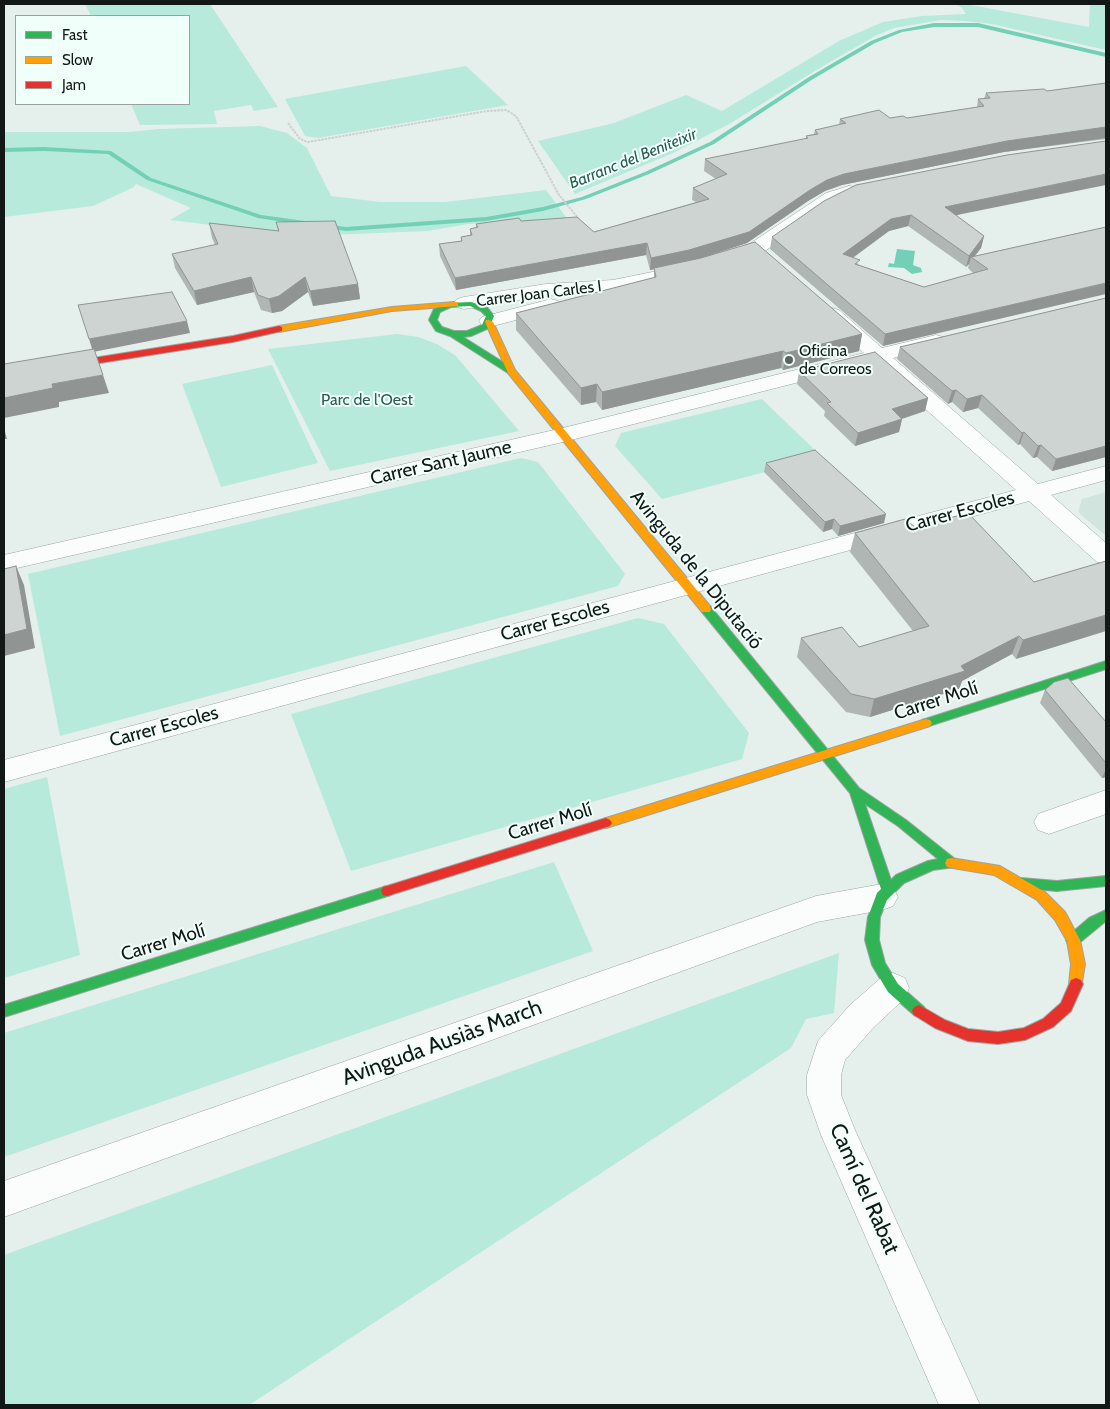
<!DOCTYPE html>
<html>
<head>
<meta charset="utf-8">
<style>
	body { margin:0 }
	#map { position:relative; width:1110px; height:1409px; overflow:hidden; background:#e5efeb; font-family:Cabin,sans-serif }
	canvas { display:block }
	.frame { position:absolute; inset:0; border:5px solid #121816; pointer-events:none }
	.legend { position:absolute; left:15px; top:15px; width:175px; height:90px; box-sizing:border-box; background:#f1fffa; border:1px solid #98a39f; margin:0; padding:6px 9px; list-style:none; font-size:15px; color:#121816 }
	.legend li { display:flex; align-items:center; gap:10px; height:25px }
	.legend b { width:25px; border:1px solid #98a39f }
</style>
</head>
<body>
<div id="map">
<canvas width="1110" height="1409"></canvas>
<div class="frame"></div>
<ul class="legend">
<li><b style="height:6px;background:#30b455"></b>Fast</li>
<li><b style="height:6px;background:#ff9f0a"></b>Slow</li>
<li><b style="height:6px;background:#e5322d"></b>Jam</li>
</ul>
</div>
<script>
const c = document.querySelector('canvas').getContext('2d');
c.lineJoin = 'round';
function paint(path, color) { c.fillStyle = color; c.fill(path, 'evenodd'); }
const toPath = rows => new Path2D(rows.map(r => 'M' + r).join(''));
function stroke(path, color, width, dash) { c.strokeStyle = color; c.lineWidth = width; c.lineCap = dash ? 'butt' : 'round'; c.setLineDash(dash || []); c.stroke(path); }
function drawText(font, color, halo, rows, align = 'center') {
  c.font = font + ' Cabin,sans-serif'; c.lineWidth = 4; c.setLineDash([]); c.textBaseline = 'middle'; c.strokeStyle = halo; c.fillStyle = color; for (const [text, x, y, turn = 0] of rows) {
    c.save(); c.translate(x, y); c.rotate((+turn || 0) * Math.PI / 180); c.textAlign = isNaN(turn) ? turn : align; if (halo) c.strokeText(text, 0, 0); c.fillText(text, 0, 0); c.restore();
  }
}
const built = toPath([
	[1106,492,1106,536,1078,512,1082,499]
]);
const green = toPath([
	[85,4,210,4,278,107,254,111,251,105,214,111,217,124,140,125,131,104,189,104,189,16,91,16],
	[955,4,965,4,1089,27,1090,4,1106,4,1106,50,992,24,966,21,941,20,894,28,875,36,818,69,731,123,673,153,575,194,538,141,614,123,686,95,722,111,839,41,883,22,922,16,966,14,962,8],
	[466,66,508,105,318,138,305,136,285,99],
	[260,126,287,133,307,148,331,196,380,202,445,202,546,190,569,221,468,224,428,231,302,236,170,220,191,208,136,184,134,187,93,206,4,217,4,132,129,132,159,129],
	[397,334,418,337,437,344,456,356,519,431,330,471,268,349],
	[272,365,318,463,221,487,182,384],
	[762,399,822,457,662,499,615,446,621,433],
	[521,458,538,462,625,574,618,586,60,736,28,574],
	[638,618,664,624,749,733,742,759,351,871,291,714],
	[47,777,80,955,4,978,4,789],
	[554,862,593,951,4,1157,4,1033],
	[839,953,834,1013,806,1019,791,1048,249,1405,4,1405,4,1255]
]);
const water = toPath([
	[897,249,915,251,913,265,921,268,922,272,912,274,904,268,888,267,889,263,894,264]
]);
const stream = toPath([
	[934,23,978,23,1106,53,1106,57,978,27,934,27,902,32,875,43,813,79,714,144,649,174,586,199,543,211,486,221,346,231,325,228,322,226,325,224,346,227,486,217,543,207,582,197,645,172,710,142,809,77,871,41,899,30,934,23],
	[44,147,111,151,151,178,261,215,305,221,308,223,305,225,258,218,147,180,108,154,44,151,4,152,4,148,44,147]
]);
const path = toPath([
	[288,123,300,139,308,142,487,111,506,110,516,116,559,195,579,219]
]);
const street = toPath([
	[849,186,855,187,858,191,855,195,838,201,821,211,762,253,724,267,717,265,714,261,717,257,748,245,826,193,849,186],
	[677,267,684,269,687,273,684,277,613,292,546,296,464,309,457,307,454,303,457,299,464,297,546,284,613,280,677,267],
	[551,299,558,301,561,305,558,309,489,327,482,325,479,321,482,317,551,299],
	[832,308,839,310,882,348,936,335,943,337,946,341,943,345,893,358,1038,484,1106,466,1106,480,1051,495,1106,543,1106,564,1097,562,1029,501,4,782,4,760,1016,490,874,363,563,442,4,571,4,555,563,428,864,353,825,318,822,314,825,310,832,308],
	[1106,790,1106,814,1049,834,1038,830,1034,822,1038,814,1106,790],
	[882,884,893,888,898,897,893,906,882,910,817,922,4,1217,4,1181,816,896,882,884],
	[893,973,905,978,909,988,905,998,874,1027,845,1060,841,1075,841,1095,855,1130,980,1405,939,1405,821,1135,807,1095,807,1075,818,1041,850,1005,881,978,893,973]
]);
const fast = toPath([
	[471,302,487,307,494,316,489,328,471,336,463,337,514,369,514,373,508,373,450,336,436,331,429,320,434,309,447,303,471,302],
	[470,306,481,311,486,316,482,325,467,331,454,331,442,327,437,320,440,312,451,307,470,306],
	[706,605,710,606,859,788,906,820,955,859,957,863,955,867,933,870,904,883,887,900,880,917,879,940,885,963,898,984,924,1007,926,1011,924,1015,919,1017,914,1015,888,992,872,965,865,940,868,917,877,893,881,889,850,793,702,612,701,609,702,606,706,605],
	[865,804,898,826,938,859,928,861,896,875,891,880,865,804],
	[1106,661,1106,669,926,727,922,726,920,723,922,720,1106,661],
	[1106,876,1106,886,1057,891,1021,888,1017,887,1015,883,1017,879,1021,878,1057,881,1106,876],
	[387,886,391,887,393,891,391,895,4,1017,4,1005,387,886],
	[1106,910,1106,921,1078,944,1073,946,1068,944,1066,940,1068,936,1089,918,1106,910]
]);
const slow = toPath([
	[455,302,458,302,458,306,392,311,279,332,275,329,279,326,392,307,455,302],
	[486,320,489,320,493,322,515,370,710,606,711,609,710,612,702,612,508,373,485,322,486,320],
	[926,719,930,720,932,723,930,726,606,828,602,826,600,823,602,820,606,818,926,719],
	[951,858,1000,866,1045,892,1065,912,1080,940,1085,964,1081,988,1076,990,1071,988,1069,984,1071,964,1067,941,1055,920,1037,900,994,875,947,867,945,863,947,859,951,858]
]);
const jam = toPath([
	[279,326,282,327,282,331,233,342,4,378,4,372,233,336,279,326],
	[606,818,610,820,612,823,610,826,387,896,383,895,381,891,383,887,387,886,606,818],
	[1076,978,1081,980,1083,984,1071,1011,1053,1027,1025,1040,998,1044,968,1041,935,1028,914,1015,912,1011,914,1007,919,1005,945,1020,968,1029,998,1032,1024,1028,1043,1019,1061,1003,1071,980,1076,978]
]);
const wall = toPath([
	[1106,83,1106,139,1004,152,842,185,825,191,808,201,747,243,713,254,862,334,859,351,783,370,781,368,602,410,596,402,581,405,516,330,516,313,654,278,654,269,650,270,646,255,456,290,440,256,439,244,461,241,461,237,470,235,470,229,476,228,476,224,521,221,594,232,696,202,692,200,693,188,716,179,704,171,705,159,806,139,806,136,814,134,815,130,839,125,840,119,890,118,907,118,977,107,978,99,984,99,986,93,1047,91],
	[1106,141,956,216,984,236,981,248,975,256,1106,227,883,346,770,249,772,237],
	[908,226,966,267,969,264,968,268,973,273,924,287,859,265,853,258,889,231],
	[276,222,358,284,360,299,313,306,308,292,282,311,272,313,261,310,254,292,197,305,175,268,172,254,215,245,212,238,209,223,278,231],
	[1106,298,1106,457,1052,471,1037,457,1033,458,1020,444,1018,445,978,408,963,412,952,402,948,404,897,359,900,347],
	[799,371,928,398,925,411,902,419,899,432,855,446,824,416,825,411,797,384],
	[766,463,884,523,838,536,832,529,823,532,764,472],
	[915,527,1034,582,1106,561,1016,659,1012,654,962,681,959,689,870,717,846,712,797,657,801,638,859,647,913,631,850,552,855,533],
	[1045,690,1106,722,1106,777,1102,778,1040,703]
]);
const shadedWall = toPath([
	[1106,127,1106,138,1004,152,842,185,825,191,808,201,747,243,689,262,650,270,651,258,810,190,827,180,844,174,1007,141],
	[1106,174,1106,185,942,218,945,207],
	[911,215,908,226,889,231,841,266,843,254,891,219],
	[984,236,981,248,973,258,971,257,969,264,966,267,969,256],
	[647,243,646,255,456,290,455,278],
	[251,277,254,292,197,305,194,291],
	[305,277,308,292,282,311,272,313,269,299],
	[1106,283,1106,294,883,346,885,334],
	[358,284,360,299,313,306,310,291],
	[187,321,190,333,93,352,89,339],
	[862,334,859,351,783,370,786,353],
	[783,351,781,368,602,410,602,392],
	[103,375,109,393,59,402,59,407,4,418,4,398,52,384],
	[597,384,596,402,581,405,581,388],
	[956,390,952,402,948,404,952,391],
	[982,395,978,408,963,412,967,399],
	[928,398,925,411,889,423,892,409],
	[902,419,899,432,855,446,858,433],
	[4,428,7,439,4,439],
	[1024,432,1020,444,1018,445,1022,433],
	[1041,445,1037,457,1033,458,1038,446],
	[1106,446,1106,457,1052,471,1056,459],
	[886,514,884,523,838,536,840,526],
	[834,519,832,529,823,532,825,522],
	[16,566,24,585,35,648,4,656,4,635],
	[1106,615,1106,631,1016,659,1023,640],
	[1019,636,1012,654,962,681,959,689,870,717,874,699,961,666],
	[1106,769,1106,777,1102,778]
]);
const building = toPath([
	[1106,83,1106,127,1007,141,844,174,827,180,810,190,749,232,689,250,651,258,647,243,455,278,439,244,462,241,461,237,472,235,470,229,478,227,476,224,519,218,521,221,577,217,594,232,709,199,693,188,727,174,705,159,808,138,806,136,818,134,815,130,846,123,840,119,879,110,890,118,903,116,907,118,984,106,978,99,990,98,986,93,1044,89,1047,91,1106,83],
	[1106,141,1106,174,945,207,984,236,969,256,911,215,891,219,843,254,860,260,855,264,924,287,988,269,971,257,1106,227,1106,283,885,334,772,237,824,201,856,185,1007,155,1106,141],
	[335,221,358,284,310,291,305,277,279,296,269,299,258,295,251,277,194,291,172,254,218,244,209,223,279,231,276,222,335,221],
	[755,242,862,334,786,353,783,351,602,392,597,384,581,388,516,313,656,277,654,268,701,258,755,242],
	[172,292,187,321,89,339,78,305,172,292],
	[1106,298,1106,446,1056,459,1041,445,1038,446,1024,432,1022,433,982,395,967,399,956,390,952,391,900,347,1106,298],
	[94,349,103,375,52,384,53,388,4,398,4,364,94,349],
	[875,352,928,398,892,409,902,419,858,433,827,403,831,402,799,371,875,352],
	[815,450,886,514,840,526,834,519,825,522,766,463,815,450],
	[968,513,1034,582,1106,561,1106,615,1023,640,1019,636,961,666,965,671,874,699,851,694,801,638,842,627,859,647,929,626,855,533,905,519,915,527,968,513],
	[16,566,27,629,4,635,4,569,16,566],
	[1068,678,1106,722,1106,763,1045,690,1054,682,1068,678]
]);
const markers = [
	[789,360,5,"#5c6361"]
];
const farWaternames = [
	["Barranc del Beniteixir",633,159,-22]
];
const farStreetnames = [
	["Carrer Joan Carles I",539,294,-7]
];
const farPoinames = [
	["Oficina",799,351],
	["de Correos",799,369]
];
const farParknames = [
	["Parc de l'Oest",367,400]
];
const streetNames = [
	["Carrer Sant Jaume",441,463,-13],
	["Carrer Escoles",960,512,-15],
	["Avinguda de la Diputació",696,570,51],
	["Carrer Escoles",555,621,-15],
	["Carrer Molí",936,701,-18],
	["Carrer Escoles",164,727,-15],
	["Carrer Molí",550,822,-17],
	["Carrer Molí",163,943,-17]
];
const nearStreetnames = [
	["Avinguda Ausiàs March",442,1043,-20],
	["Camí del Rabat",864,1189,66]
];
paint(built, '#d2e4de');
paint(green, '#b7eada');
paint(water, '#72d0b7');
paint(stream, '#72d0b7');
stroke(street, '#9ca4a1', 1);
stroke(fast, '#9ca4a1', 2);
stroke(slow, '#9ca4a1', 2);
stroke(jam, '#9ca4a1', 2);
stroke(path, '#ced0d0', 2, [2.5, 1]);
paint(street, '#fbfdfc');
paint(fast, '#30b455');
paint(slow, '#ff9f0a');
paint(jam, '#e5322d');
paint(wall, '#b0b6b4');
paint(shadedWall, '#909492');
paint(building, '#cdd4d1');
stroke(building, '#909492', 1);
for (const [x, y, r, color] of markers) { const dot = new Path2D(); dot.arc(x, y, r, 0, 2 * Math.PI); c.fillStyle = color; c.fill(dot); stroke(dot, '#f1fffa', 2); }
drawText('italic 16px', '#295c4e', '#f1fffa', farWaternames);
drawText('16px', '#121816', '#f1fffa', farStreetnames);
drawText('16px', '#121816', '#f1fffa', farPoinames, 'left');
drawText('16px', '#2c5f51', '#f1fffa', farParknames);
drawText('19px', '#121816', '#f1fffa', streetNames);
drawText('22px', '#121816', '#f1fffa', nearStreetnames);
</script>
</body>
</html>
